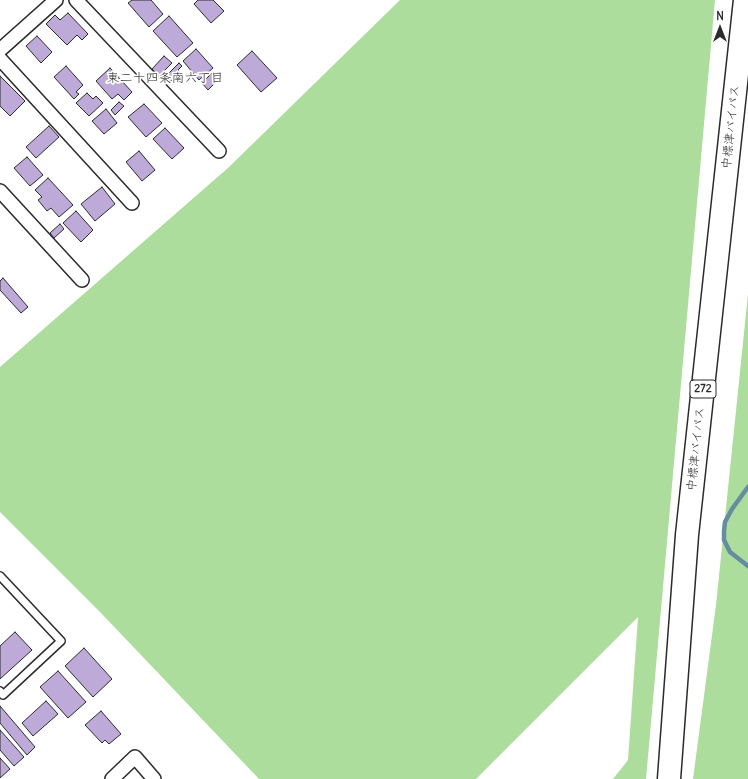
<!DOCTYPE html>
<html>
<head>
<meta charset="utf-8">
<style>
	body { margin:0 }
	#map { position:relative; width:748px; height:779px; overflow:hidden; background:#fff; font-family:Delius,sans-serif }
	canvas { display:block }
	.north { position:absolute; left:700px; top:8px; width:40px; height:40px; -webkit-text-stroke:3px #fff; paint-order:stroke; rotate:0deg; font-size:11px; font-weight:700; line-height:16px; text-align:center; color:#2b2b2b }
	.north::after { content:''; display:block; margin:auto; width:14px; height:18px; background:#2b2b2b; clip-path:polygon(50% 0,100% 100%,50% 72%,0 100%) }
</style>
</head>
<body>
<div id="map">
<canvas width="748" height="779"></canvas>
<div class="north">N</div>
</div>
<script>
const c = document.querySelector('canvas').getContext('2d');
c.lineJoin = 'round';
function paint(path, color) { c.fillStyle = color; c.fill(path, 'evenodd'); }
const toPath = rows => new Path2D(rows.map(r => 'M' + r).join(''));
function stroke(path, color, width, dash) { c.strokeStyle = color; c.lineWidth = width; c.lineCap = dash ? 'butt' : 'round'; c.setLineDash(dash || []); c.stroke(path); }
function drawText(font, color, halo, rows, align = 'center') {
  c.font = font + ' Delius,"Klee One",sans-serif'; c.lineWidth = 3.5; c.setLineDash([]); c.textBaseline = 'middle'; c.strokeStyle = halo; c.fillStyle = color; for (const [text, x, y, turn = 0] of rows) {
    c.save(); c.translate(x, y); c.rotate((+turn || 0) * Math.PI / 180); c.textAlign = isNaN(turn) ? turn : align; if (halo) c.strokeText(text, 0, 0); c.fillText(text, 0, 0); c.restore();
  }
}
const green = toPath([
	[400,0,715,0,646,779,613,779,628,760,638,617,476,779,259,779,101,613,0,512,0,367,229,167],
	[748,294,748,779,693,779,716,605]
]);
const stream = toPath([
	[748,487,732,509,725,522,724,531,724,540,730,552,748,566]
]);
const building = toPath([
	[132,0,151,0,163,14,149,27,128,3,132,0],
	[198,0,213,0,224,11,211,23,194,4,198,0],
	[68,13,88,34,82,40,77,35,67,45,46,24,55,15,60,20,68,13],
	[169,16,193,43,177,57,153,31,169,16],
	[37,36,52,52,41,63,26,46,37,36],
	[196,49,213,68,199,80,183,61,196,49],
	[252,51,277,78,261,92,237,65,252,51],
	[164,56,172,63,159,76,152,69,164,56],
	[179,63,182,66,178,70,180,72,171,81,166,76,179,63],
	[66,66,83,85,76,92,79,94,74,99,54,77,66,66],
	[110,68,132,92,124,100,118,94,112,99,96,81,110,68],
	[213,72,220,78,208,90,202,83,213,72],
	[0,76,25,101,10,116,0,106,0,76],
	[87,93,93,99,96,96,103,103,89,116,76,103,87,93],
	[119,102,124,106,115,115,111,110,119,102],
	[144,104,162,123,146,137,128,117,144,104],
	[106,109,117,123,104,134,92,121,106,109],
	[49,126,59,137,36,158,26,147,49,126],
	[165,128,184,148,172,159,153,139,165,128],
	[139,151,155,170,142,181,126,162,139,151],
	[27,157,43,175,30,186,14,168,27,157],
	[48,178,73,205,59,217,51,208,47,211,38,200,42,197,35,190,48,178],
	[102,187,115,204,95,221,81,204,102,187],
	[76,211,93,230,81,242,63,223,76,211],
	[60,224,64,229,54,238,50,233,60,224],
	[3,278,28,307,21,313,0,290,0,281,3,278],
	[15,632,32,650,0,679,0,646,15,632],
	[84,648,112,679,93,697,65,666,84,648],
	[58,671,86,702,68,718,40,687,58,671],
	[46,701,58,714,33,736,22,723,46,701],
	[0,706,35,747,27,755,0,723,0,706],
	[101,711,121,734,109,744,105,740,102,743,85,725,101,711],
	[0,730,24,757,14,766,0,750,0,730],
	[0,758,10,769,0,778,0,758]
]);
const service = toPath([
	[0,576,61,641,3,695,0,691]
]);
const minor = toPath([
	[76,0,219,151],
	[0,50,56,0],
	[0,59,132,203],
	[0,191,82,280],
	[112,779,135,757,154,779]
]);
const trunk = toPath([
	[669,779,687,535,745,0]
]);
const shields = [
	[703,389,26]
];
const shieldNames = [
	["272",703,389]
];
const streetNames = [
	["中標津バイパス",731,127,-84],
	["中標津バイパス",696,449,-84]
];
const neighbourhoodNames = [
	["東二十四条南六丁目",165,78]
];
paint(green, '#acdd9d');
stroke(stream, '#658c9f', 4.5);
paint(building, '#bdaad9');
stroke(building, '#2b2b2b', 1);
stroke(service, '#2b2b2b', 10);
stroke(minor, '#2b2b2b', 16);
stroke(trunk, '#2b2b2b', 25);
stroke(service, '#fff', 7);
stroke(minor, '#fff', 13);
stroke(trunk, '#fff', 22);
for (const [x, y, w] of shields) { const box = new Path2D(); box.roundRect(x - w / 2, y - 9, w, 18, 3); c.fillStyle = '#fff'; c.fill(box); stroke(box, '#2b2b2b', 1); }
drawText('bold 11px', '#2b2b2b', null, shieldNames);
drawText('12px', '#2b2b2b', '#fff', streetNames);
drawText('13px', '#2b2b2b', '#fff', neighbourhoodNames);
</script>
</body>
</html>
